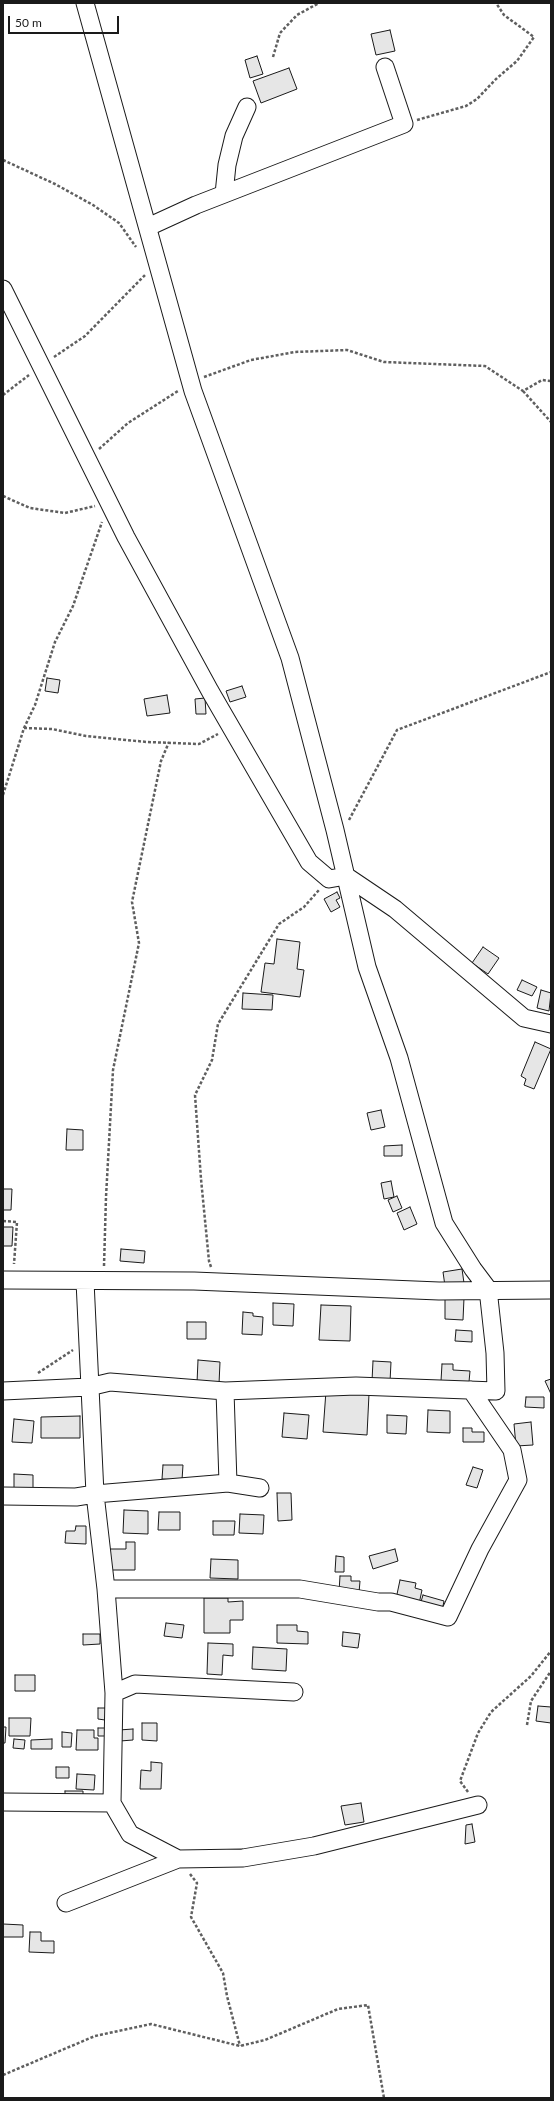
<!DOCTYPE html>
<html>
<head>
<meta charset="utf-8">
<style>
	body { margin:0 }
	#map { position:relative; width:554px; height:2101px; overflow:hidden; background:#fff; font-family:Lato,sans-serif }
	canvas { display:block }
	.frame { position:absolute; inset:0; border:4px solid #1a1a1a; pointer-events:none }
	.scale { position:absolute; left:8px; top:16px; width:111px; height:18px; box-sizing:border-box; border:2px solid #1a1a1a; border-top:0; padding-left:5px; font-size:12px; line-height:14px; white-space:nowrap; color:#1a1a1a; -webkit-text-stroke:3px #fff; paint-order:stroke }
</style>
</head>
<body>
<div id="map">
<canvas width="554" height="2101"></canvas>
<div class="frame"></div>
<div class="scale">50 m</div>
</div>
<script>
const c = document.querySelector('canvas').getContext('2d');
c.lineJoin = 'round';
function paint(path, color) { c.fillStyle = color; c.fill(path, 'evenodd'); }
const toPath = rows => new Path2D(rows.map(r => 'M' + r).join(''));
function stroke(path, color, width, dash) { c.strokeStyle = color; c.lineWidth = width; c.lineCap = dash ? 'butt' : 'round'; c.setLineDash(dash || []); c.stroke(path); }
const building = toPath([
	[390,30,395,51,376,55,371,34,390,30],
	[257,56,263,74,250,78,245,60,257,56],
	[289,68,297,89,261,103,253,81,289,68],
	[47,678,60,680,58,693,45,691,47,678],
	[242,686,246,697,230,702,226,691,242,686],
	[167,695,170,713,147,716,144,699,167,695],
	[205,698,206,714,196,714,195,699,205,698],
	[337,892,340,898,336,900,340,907,331,912,324,899,337,892],
	[277,939,300,942,297,969,304,970,300,997,261,992,265,963,274,964,277,939],
	[483,947,499,958,488,974,472,963,483,947],
	[522,980,537,987,532,996,517,990,522,980],
	[541,990,551,993,549,1011,537,1008,541,990],
	[243,993,273,995,272,1010,242,1009,243,993],
	[535,1042,551,1049,534,1089,524,1085,526,1079,521,1076,535,1042],
	[381,1110,385,1127,371,1130,367,1113,381,1110],
	[67,1129,83,1130,83,1150,66,1150,67,1129],
	[402,1145,402,1156,384,1156,384,1146,402,1145],
	[391,1181,394,1197,384,1199,381,1183,391,1181],
	[3,1189,12,1189,11,1210,3,1210,3,1189],
	[397,1196,402,1208,393,1212,388,1200,397,1196],
	[410,1207,417,1224,404,1230,397,1213,410,1207],
	[3,1227,13,1227,12,1246,3,1246,3,1227],
	[121,1249,145,1251,144,1263,120,1261,121,1249],
	[462,1269,464,1283,445,1286,443,1272,462,1269],
	[445,1298,464,1298,463,1320,445,1319,445,1298],
	[273,1303,294,1304,293,1326,273,1325,273,1303],
	[321,1305,351,1306,350,1341,319,1340,321,1305],
	[243,1312,253,1313,253,1316,263,1317,262,1335,242,1334,243,1312],
	[187,1322,206,1322,206,1339,187,1339,187,1322],
	[456,1330,472,1331,472,1342,455,1341,456,1330],
	[198,1360,220,1362,219,1384,197,1383,198,1360],
	[373,1361,391,1362,390,1382,372,1381,373,1361],
	[442,1364,453,1364,453,1370,470,1371,469,1382,441,1381,442,1364],
	[551,1379,551,1394,545,1381,551,1379],
	[326,1391,369,1394,367,1435,323,1432,326,1391],
	[526,1397,544,1397,544,1408,525,1407,526,1397],
	[428,1410,450,1411,450,1433,427,1432,428,1410],
	[284,1413,309,1415,307,1439,282,1437,284,1413],
	[387,1415,407,1416,406,1434,387,1433,387,1415],
	[80,1416,80,1438,41,1438,41,1417,80,1416],
	[14,1419,34,1421,32,1443,12,1442,14,1419],
	[531,1422,533,1445,516,1446,514,1424,531,1422],
	[463,1428,472,1428,472,1432,484,1432,484,1442,463,1442,463,1428],
	[163,1465,183,1465,182,1480,162,1479,163,1465],
	[473,1467,483,1470,477,1488,466,1485,473,1467],
	[14,1474,33,1475,33,1493,14,1492,14,1474],
	[277,1493,291,1493,292,1520,278,1521,277,1493],
	[124,1510,148,1511,148,1534,123,1533,124,1510],
	[159,1512,180,1512,180,1530,158,1530,159,1512],
	[240,1514,264,1515,263,1534,239,1533,240,1514],
	[213,1521,235,1521,234,1535,213,1535,213,1521],
	[76,1526,86,1526,86,1544,65,1543,66,1531,75,1531,76,1526],
	[126,1542,135,1542,135,1570,111,1570,110,1549,126,1549,126,1542],
	[395,1549,398,1561,373,1569,369,1556,395,1549],
	[336,1556,344,1557,344,1572,335,1572,336,1556],
	[211,1559,238,1560,238,1579,210,1578,211,1559],
	[340,1576,351,1576,351,1581,360,1581,359,1593,339,1592,340,1576],
	[400,1580,416,1583,415,1588,422,1590,419,1604,396,1599,400,1580],
	[423,1595,444,1601,442,1611,420,1605,423,1595],
	[204,1598,228,1598,228,1602,243,1601,243,1620,230,1620,230,1633,204,1633,204,1598],
	[166,1623,184,1625,182,1638,164,1636,166,1623],
	[277,1625,297,1625,297,1631,308,1632,308,1644,277,1643,277,1625],
	[343,1632,360,1634,358,1648,342,1646,343,1632],
	[83,1634,100,1634,100,1644,83,1645,83,1634],
	[208,1643,233,1644,233,1656,223,1655,222,1675,207,1674,208,1643],
	[253,1647,287,1649,286,1671,252,1669,253,1647],
	[15,1675,35,1675,35,1691,15,1691,15,1675],
	[538,1706,551,1707,551,1723,536,1721,538,1706],
	[98,1708,106,1708,105,1720,98,1719,98,1708],
	[9,1718,31,1718,30,1736,9,1736,9,1718],
	[142,1723,157,1723,157,1741,142,1740,142,1723],
	[3,1727,6,1727,5,1743,3,1743,3,1727],
	[98,1728,105,1728,106,1736,98,1736,98,1728],
	[133,1729,133,1740,120,1741,119,1730,133,1729],
	[77,1730,94,1730,94,1738,98,1738,98,1750,76,1750,77,1730],
	[62,1732,72,1733,71,1747,62,1747,62,1732],
	[14,1739,25,1740,24,1749,13,1748,14,1739],
	[52,1739,52,1749,31,1749,31,1740,52,1739],
	[151,1762,162,1763,161,1789,140,1789,141,1770,151,1771,151,1762],
	[56,1767,69,1767,69,1778,56,1778,56,1767],
	[77,1774,95,1775,94,1790,76,1789,77,1774],
	[65,1791,83,1791,83,1798,65,1798,65,1791],
	[361,1803,364,1822,345,1825,341,1806,361,1803],
	[472,1824,475,1842,465,1844,466,1825,472,1824],
	[3,1924,23,1925,23,1937,3,1937,3,1924],
	[30,1932,41,1932,41,1941,54,1941,54,1953,29,1952,30,1932]
]);
const path = toPath([
	[273,57,280,33,297,15,319,3],
	[417,120,466,106,477,99,496,79,517,61,534,37,504,15,496,3],
	[3,160,55,184,93,205,119,223,136,247],
	[54,357,85,336,145,275],
	[204,377,251,360,295,352,347,350,384,362,485,366,523,391,542,380,551,381],
	[523,391,551,422],
	[3,395,29,375],
	[99,449,128,423,178,391],
	[3,496,30,508,65,513,95,506],
	[24,728,52,729,86,736,147,742,199,744,218,734],
	[3,795,24,728,35,705,55,642,73,606,102,522],
	[349,820,397,730,551,672],
	[3,1221,17,1222,14,1264],
	[104,1266,106,1197,113,1070,139,943,132,902,161,761,169,742],
	[211,1267,209,1261,201,1179,195,1095,212,1060,218,1024,279,924,304,907,319,890],
	[38,1373,73,1350],
	[527,1725,531,1701,551,1671],
	[468,1792,460,1781,478,1733,491,1712,531,1676,551,1651],
	[190,1874,197,1883,191,1917,223,1973,227,1996,240,2046],
	[3,2075,95,2036,151,2024,240,2046,265,2040,338,2009,368,2005,384,2098]
]);
const minor = toPath([
	[85,3,193,391,290,658,335,830,367,967,399,1058,444,1223,473,1269,488,1289,495,1353,496,1391,356,1386,225,1391,228,1483],
	[224,194,227,165,234,136,247,107],
	[148,227,196,205,404,124,385,67],
	[3,289,126,537,210,691,309,862,329,879,346,876,395,909,524,1018,551,1024],
	[3,1280,194,1281,439,1291,551,1290],
	[85,1281,95,1494,106,1589,114,1693,112,1803,130,1834,178,1859],
	[3,1391,89,1387,110,1382,225,1391],
	[3,1496,76,1497,95,1494,228,1483,260,1488],
	[106,1589,300,1589,378,1602,391,1602,448,1617,480,1549,518,1480,512,1450,471,1390],
	[114,1693,135,1684,294,1692],
	[3,1802,112,1803],
	[66,1903,178,1859,243,1858,314,1846,478,1805]
]);
paint(building, '#e6e6e6');
stroke(building, '#1a1a1a', 1);
stroke(minor, '#1a1a1a', 19);
stroke(path, '#5f5f5f', 2.5, [3, 2]);
stroke(minor, '#fff', 17);
</script>
</body>
</html>
